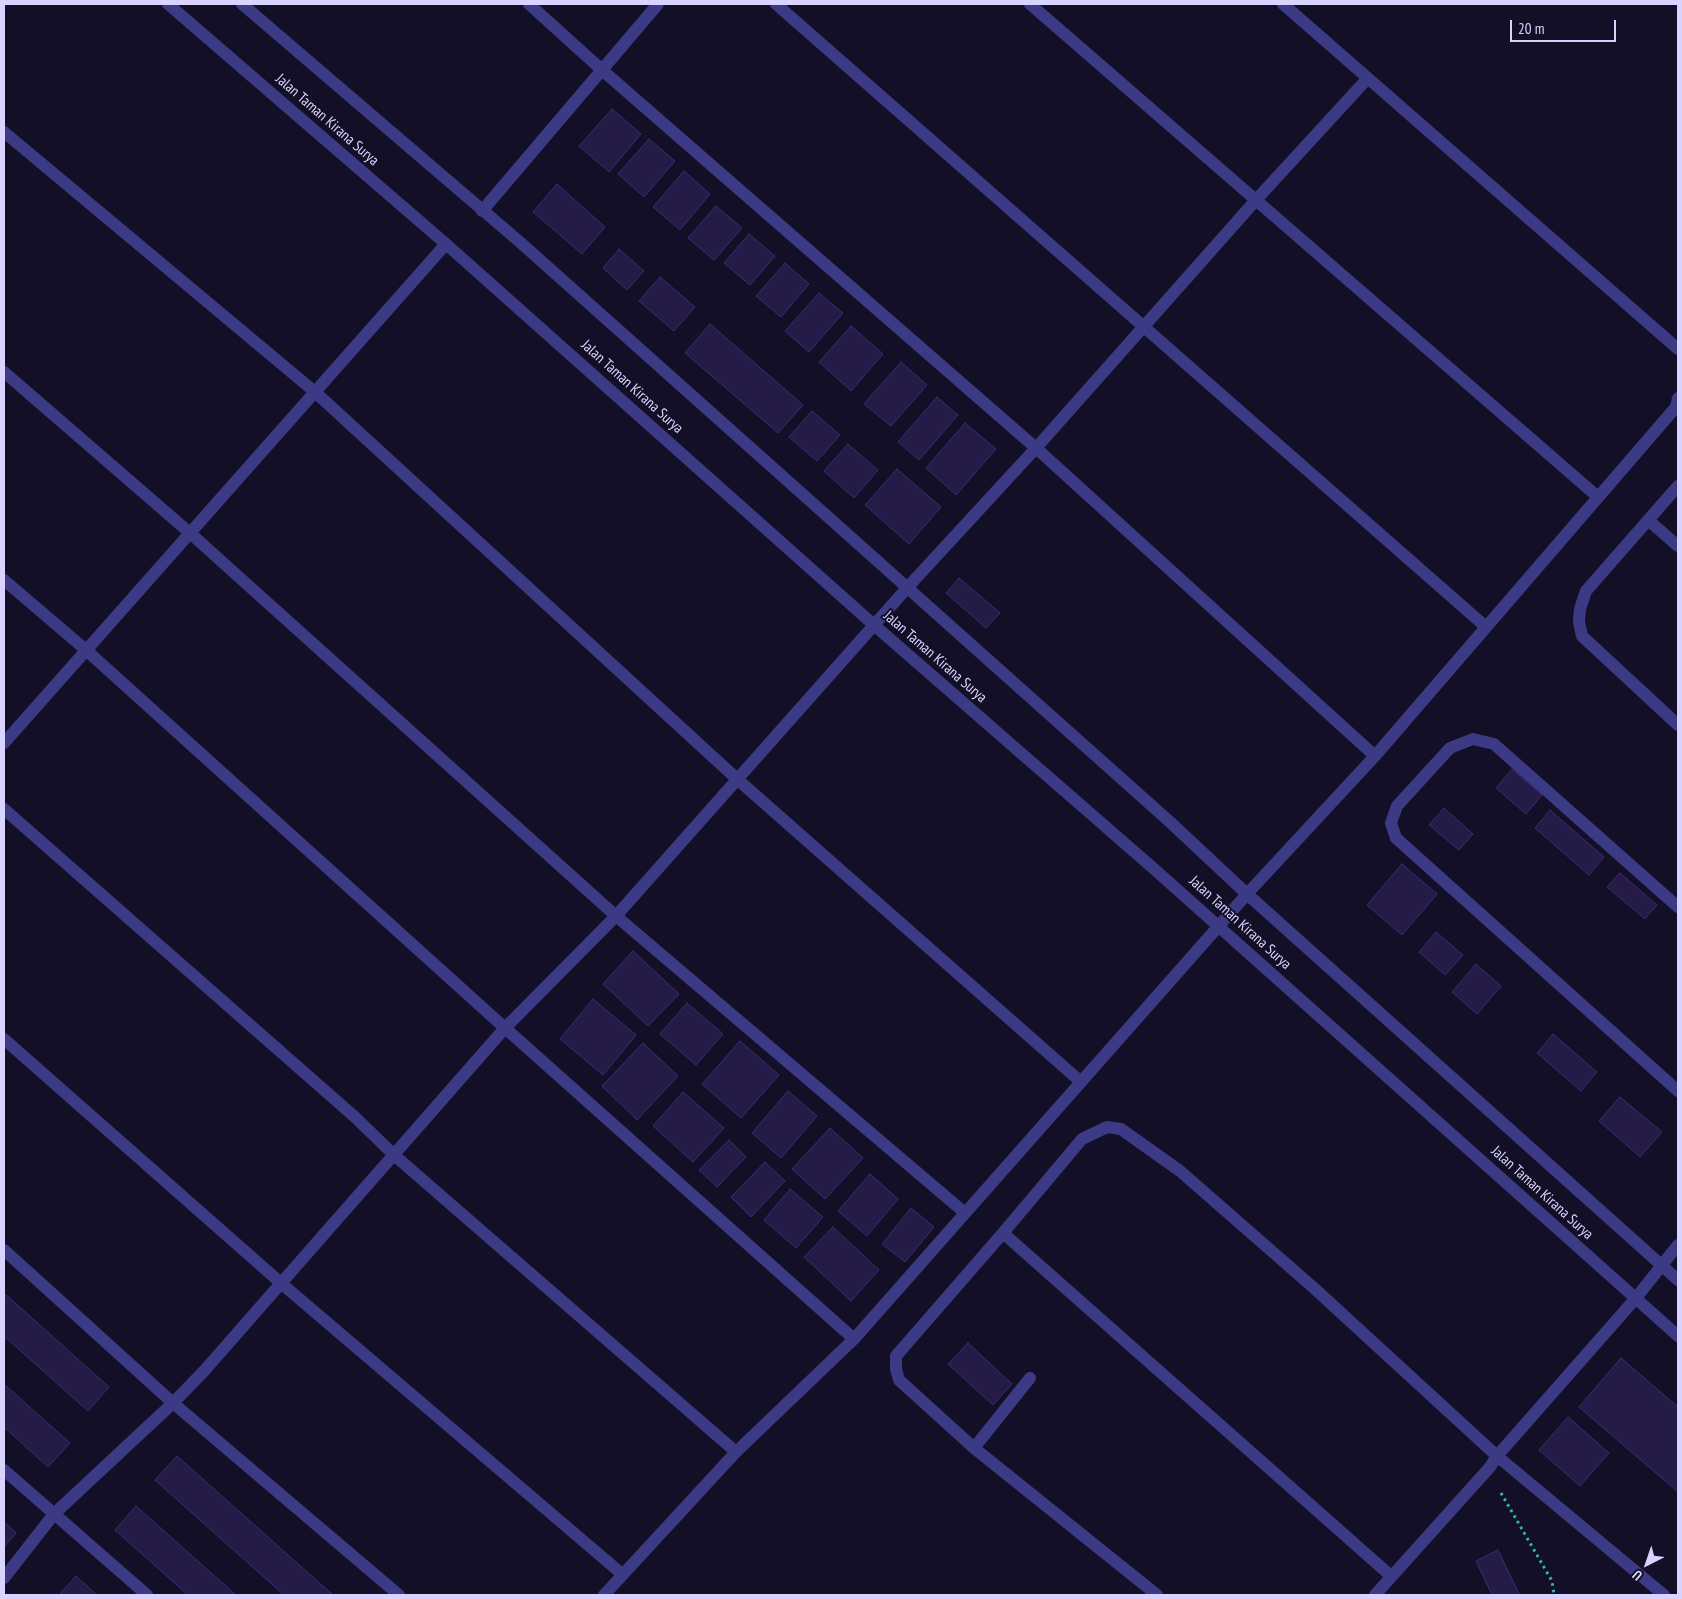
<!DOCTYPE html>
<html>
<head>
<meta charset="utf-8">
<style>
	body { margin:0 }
	#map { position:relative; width:1682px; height:1599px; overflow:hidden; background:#130f26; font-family:"PT Sans Narrow",sans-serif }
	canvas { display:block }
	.frame { position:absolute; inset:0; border:5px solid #d9d4ff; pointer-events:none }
	.north { position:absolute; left:1622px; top:1539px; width:50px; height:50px; -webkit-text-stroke:4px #130f26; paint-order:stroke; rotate:221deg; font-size:14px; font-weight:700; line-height:20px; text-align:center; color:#d9d4ff }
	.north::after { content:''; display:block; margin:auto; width:18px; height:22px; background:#d9d4ff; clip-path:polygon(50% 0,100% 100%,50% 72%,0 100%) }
	.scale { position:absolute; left:1510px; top:20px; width:106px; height:22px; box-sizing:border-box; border:2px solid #d9d4ff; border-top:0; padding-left:6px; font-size:15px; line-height:18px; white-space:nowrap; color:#d9d4ff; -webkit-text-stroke:4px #130f26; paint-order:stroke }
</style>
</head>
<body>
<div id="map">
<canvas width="1682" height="1599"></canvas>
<div class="frame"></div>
<div class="north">U</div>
<div class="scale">20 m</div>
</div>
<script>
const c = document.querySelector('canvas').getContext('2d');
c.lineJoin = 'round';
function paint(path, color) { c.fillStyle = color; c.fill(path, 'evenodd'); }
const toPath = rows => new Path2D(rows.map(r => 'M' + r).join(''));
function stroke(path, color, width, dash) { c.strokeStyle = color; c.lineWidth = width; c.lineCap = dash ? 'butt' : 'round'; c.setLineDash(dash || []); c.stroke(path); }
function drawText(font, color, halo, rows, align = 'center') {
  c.font = font + ' "PT Sans Narrow",sans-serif'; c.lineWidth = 4; c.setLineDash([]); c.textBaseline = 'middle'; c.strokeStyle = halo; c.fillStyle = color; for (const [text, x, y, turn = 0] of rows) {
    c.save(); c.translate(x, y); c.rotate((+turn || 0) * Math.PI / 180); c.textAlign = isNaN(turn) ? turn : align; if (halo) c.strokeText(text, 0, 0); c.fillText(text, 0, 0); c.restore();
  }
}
const building = toPath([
	[612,109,641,134,609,172,579,146,612,109],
	[649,139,675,161,644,197,618,174,649,139],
	[684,171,710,194,680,230,653,207,684,171],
	[557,184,605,227,582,254,533,212,557,184],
	[716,206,742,228,714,260,688,238,716,206],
	[749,234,775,256,750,285,724,263,749,234],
	[619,249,644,271,627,290,603,268,619,249],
	[785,263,809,284,781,317,756,296,785,263],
	[660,277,695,307,674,331,639,301,660,277],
	[819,293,843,313,809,352,785,331,819,293],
	[710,324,803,405,778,433,685,353,710,324],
	[851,326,883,354,851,391,819,362,851,326],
	[901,362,927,385,891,426,864,404,901,362],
	[937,397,958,415,919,460,898,442,937,397],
	[812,411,840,435,817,461,789,437,812,411],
	[965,423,996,449,956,495,926,468,965,423],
	[848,444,878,470,854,498,824,471,848,444],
	[897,469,941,507,909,544,865,505,897,469],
	[959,578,1000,613,986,628,946,593,959,578],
	[1512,769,1542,795,1526,814,1496,788,1512,769],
	[1444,808,1473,834,1459,850,1429,825,1444,808],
	[1550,810,1604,857,1589,875,1535,828,1550,810],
	[1402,864,1437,894,1402,935,1367,905,1402,864],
	[1620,873,1657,905,1645,919,1607,887,1620,873],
	[1436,932,1463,955,1445,975,1419,952,1436,932],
	[633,951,679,994,648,1026,603,984,633,951],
	[1476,964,1501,986,1477,1014,1452,992,1476,964],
	[593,999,636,1035,603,1075,560,1039,593,999],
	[687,1003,723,1034,696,1065,660,1034,687,1003],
	[1553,1034,1597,1072,1581,1091,1537,1053,1553,1034],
	[740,1041,779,1075,741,1118,702,1084,740,1041],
	[643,1043,678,1076,637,1120,602,1086,643,1043],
	[788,1091,817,1116,781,1158,752,1133,788,1091],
	[683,1092,724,1128,693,1162,653,1126,683,1092],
	[1620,1097,1662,1132,1640,1157,1599,1121,1620,1097],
	[830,1128,863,1158,825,1199,792,1169,830,1128],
	[729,1140,746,1157,717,1187,699,1170,729,1140],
	[765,1162,785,1181,751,1217,731,1197,765,1162],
	[870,1174,898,1199,867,1236,838,1211,870,1174],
	[790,1189,823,1217,796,1248,764,1220,790,1189],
	[911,1208,934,1227,905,1262,882,1244,911,1208],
	[833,1227,879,1270,851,1301,804,1257,833,1227],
	[4,1293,109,1387,88,1411,4,1336,4,1293],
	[968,1343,1012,1384,993,1405,948,1364,968,1343],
	[1621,1358,1678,1407,1678,1492,1579,1407,1621,1358],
	[4,1384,70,1443,48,1467,4,1427,4,1384],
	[1568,1417,1609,1453,1580,1486,1539,1450,1568,1417],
	[177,1456,333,1595,284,1595,155,1480,177,1456],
	[136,1506,236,1595,188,1595,115,1530,136,1506],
	[4,1522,16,1533,4,1547,4,1522],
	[1498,1550,1519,1594,1515,1595,1492,1595,1476,1561,1498,1550],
	[76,1576,97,1595,59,1595,76,1576]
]);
const path = toPath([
	[1501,1493,1552,1581,1554,1595]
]);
const minor = toPath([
	[168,4,446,244,874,625,1153,868,1678,1336],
	[242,4,521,243,1170,822,1247,894,1678,1280],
	[529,4,602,70,1036,448,1375,756],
	[776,4,1486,627],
	[1030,4,1598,497],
	[1283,4,1678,349],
	[4,132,315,392,737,779,1081,1082],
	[482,211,658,4],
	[4,372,190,533,616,916,965,1213],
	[1678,486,1586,591,1580,609,1579,622,1582,636,1678,725],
	[1648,520,1678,546],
	[4,580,86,650,505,1028,854,1339],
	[4,743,446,244],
	[4,809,356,1118,394,1155,736,1452],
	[1678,907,1494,744,1473,739,1450,748,1397,806,1391,823,1396,838,1678,1091],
	[4,1039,282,1284,622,1574],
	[1003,1233,1391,1576],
	[4,1250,173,1403,399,1595],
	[974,1448,1030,1378],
	[4,1470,147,1595],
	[4,1578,54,1514,173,1403,204,1371,505,1028,616,916,907,588,1036,448,1256,200,1368,78],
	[604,1595,736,1452,854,1339,1247,894,1375,756,1676,407,1678,398],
	[1157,1595,974,1448,899,1380,896,1369,896,1356,1003,1233,1082,1139,1107,1127,1121,1129,1180,1171,1315,1289,1497,1456,1664,1595],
	[1375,1595,1490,1467,1497,1456,1636,1298,1678,1245]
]);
const streetNames = [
	["Jalan Taman Kirana Surya",327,120,41],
	["Jalan Taman Kirana Surya",632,387,42],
	["Jalan Taman Kirana Surya",935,657,41],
	["Jalan Taman Kirana Surya",1240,923,42],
	["Jalan Taman Kirana Surya",1542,1193,42]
];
paint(building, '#241b47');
stroke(building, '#3b2d73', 1);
stroke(path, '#2fb8b0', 3, [2.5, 4]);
stroke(minor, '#3d3a85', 12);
drawText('15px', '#d9d4ff', '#130f26', streetNames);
</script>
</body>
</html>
